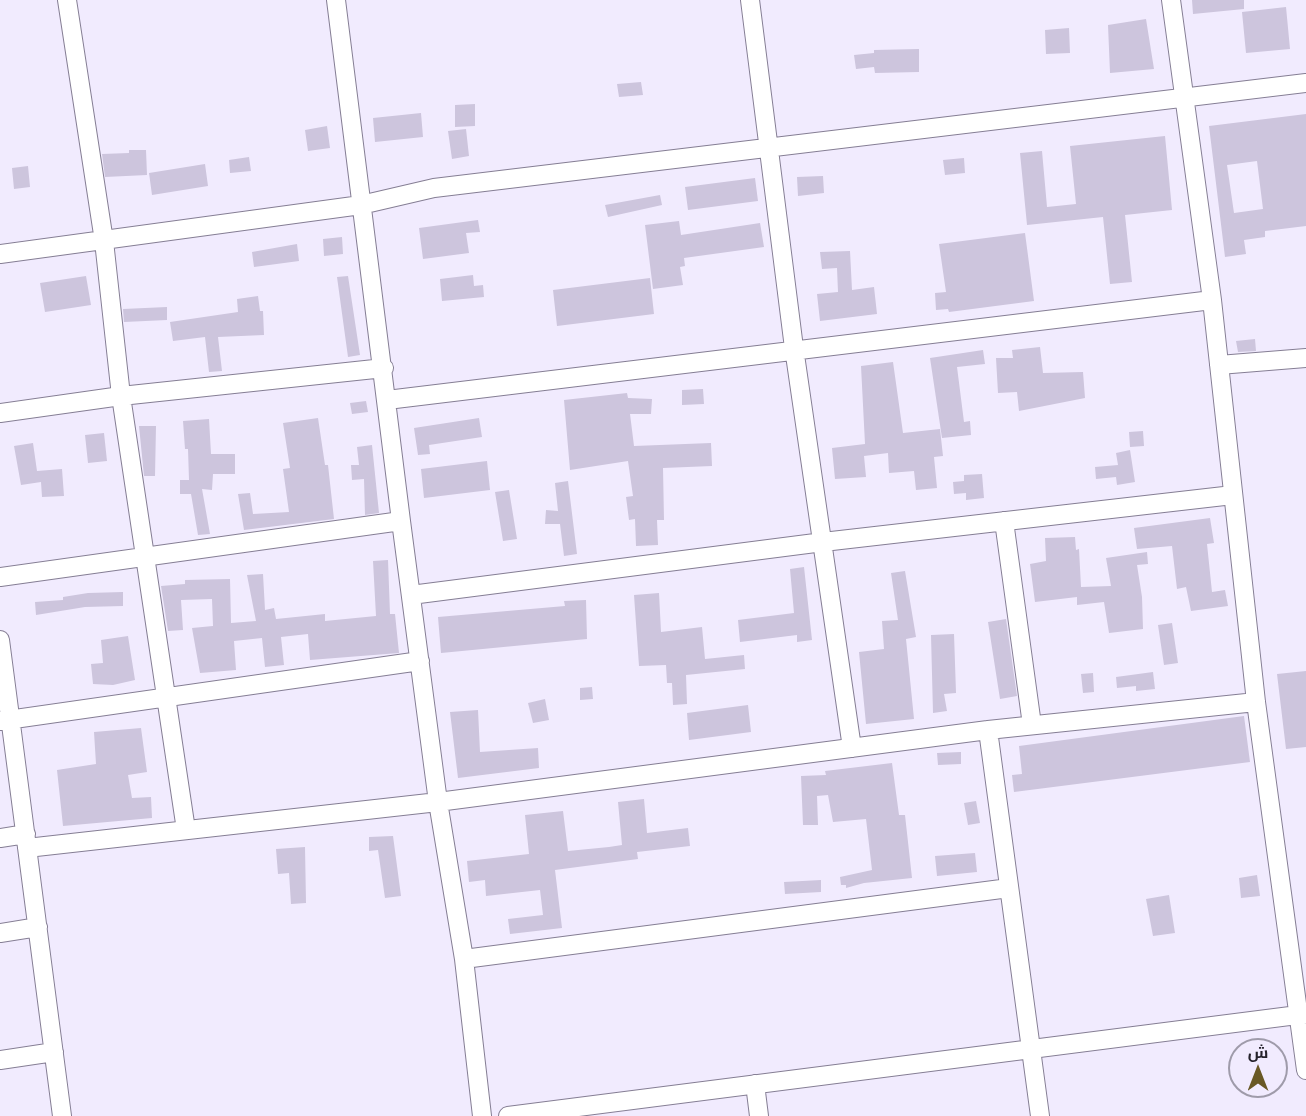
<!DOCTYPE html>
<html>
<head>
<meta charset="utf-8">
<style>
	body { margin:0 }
	#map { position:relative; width:1306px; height:1116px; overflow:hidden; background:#f1ebfe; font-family:Ubuntu,Cairo,sans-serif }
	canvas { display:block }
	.north { position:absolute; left:1228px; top:1038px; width:60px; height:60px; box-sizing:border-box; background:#f1ebfe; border:2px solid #9f9baa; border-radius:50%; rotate:0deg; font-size:16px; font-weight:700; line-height:24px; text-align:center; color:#25222b }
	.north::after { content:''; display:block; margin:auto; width:21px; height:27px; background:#695825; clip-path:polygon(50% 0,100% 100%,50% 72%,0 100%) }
</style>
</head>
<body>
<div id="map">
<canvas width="1306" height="1116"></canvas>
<div class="north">ش</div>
</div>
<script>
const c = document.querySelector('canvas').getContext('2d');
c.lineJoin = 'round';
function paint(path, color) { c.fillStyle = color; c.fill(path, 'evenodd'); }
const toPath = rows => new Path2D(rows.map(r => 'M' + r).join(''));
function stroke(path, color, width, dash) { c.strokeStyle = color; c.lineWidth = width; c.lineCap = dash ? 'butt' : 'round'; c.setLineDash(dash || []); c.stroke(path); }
const building = toPath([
	[1192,0,1244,0,1244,9,1193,14],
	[1286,7,1290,49,1246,53,1242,12],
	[1146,19,1154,69,1110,73,1108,25],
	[1069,28,1070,53,1046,54,1045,30],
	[919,49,919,72,875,73,874,67,856,69,854,55,874,53,874,50],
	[641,82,643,95,619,97,617,84],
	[475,104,475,126,455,127,455,105],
	[421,113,423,137,375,142,373,118],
	[1306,114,1306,226,1265,231,1265,237,1244,240,1246,254,1225,257,1209,126],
	[1257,161,1263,209,1234,213,1227,165],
	[327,126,330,148,308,151,305,130],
	[466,129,469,156,452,159,448,131],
	[1165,136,1172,210,1125,215,1132,282,1110,284,1103,217,1027,225,1020,153,1042,151,1047,207,1076,204,1070,146],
	[129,150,146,150,147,175,105,177,102,154,129,153],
	[249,157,251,171,230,173,229,160],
	[964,158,965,173,945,175,943,160],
	[205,164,208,186,152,195,149,173],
	[28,166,30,187,14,189,12,168],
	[823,176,824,193,798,196,797,177],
	[755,178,758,201,688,210,685,187],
	[660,195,662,205,608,217,605,205],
	[478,220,480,232,466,233,469,253,423,259,419,228],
	[679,221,681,235,760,223,764,247,684,258,685,266,680,267,683,285,653,289,645,225],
	[1025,233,1034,301,949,312,948,309,936,310,935,293,946,292,939,244],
	[342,237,343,254,324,256,323,239],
	[297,244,299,261,254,267,252,252],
	[850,251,852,290,874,287,877,314,820,321,817,294,838,292,837,268,822,269,820,252],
	[473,275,474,286,483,285,484,297,442,301,440,279],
	[86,276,91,305,45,312,40,283],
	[348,276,360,355,348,357,337,277],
	[650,278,654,314,557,326,553,290],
	[258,296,260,311,263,311,264,335,218,337,222,371,209,372,205,337,173,341,170,322,238,312,237,299],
	[167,307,167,320,124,322,123,309],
	[1255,339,1256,351,1238,352,1236,341],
	[1040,347,1043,373,1083,372,1085,398,1019,411,1017,392,998,393,996,358,1013,358,1012,350],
	[983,350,985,364,957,367,964,422,970,421,971,435,942,438,930,358],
	[893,362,903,433,940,429,943,456,934,457,937,488,916,490,914,471,889,473,888,453,864,456,866,477,835,479,832,448,865,444,861,366],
	[703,389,704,404,682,405,682,390],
	[627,393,628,398,652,399,651,414,630,414,634,446,711,443,712,466,663,468,664,520,657,520,658,545,636,546,635,519,629,520,626,497,633,496,628,461,570,470,564,400],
	[366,401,368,412,352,414,350,403],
	[318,418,325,465,328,465,334,519,244,530,238,494,250,493,253,514,289,512,283,469,290,468,283,423],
	[479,418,482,437,429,445,430,454,418,455,414,428],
	[209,419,211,454,235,454,235,474,213,474,212,490,202,489,210,534,198,535,191,494,180,494,180,480,189,480,188,449,185,449,183,421],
	[139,426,156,426,155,476,144,476],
	[1143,431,1144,446,1130,447,1129,432],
	[104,433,107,461,88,463,85,435],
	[33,443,37,471,62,469,64,496,42,497,41,482,21,485,14,446],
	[372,445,379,513,365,515,364,479,352,480,351,465,359,465,357,447],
	[1130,450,1135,482,1117,485,1116,477,1096,479,1095,467,1118,465,1116,453],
	[487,461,490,490,424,498,421,469],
	[982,474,984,498,966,500,966,493,954,494,953,482,964,481,964,475],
	[568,481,577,554,564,556,560,524,545,524,546,510,558,511,555,483],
	[509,490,517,539,503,541,495,492],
	[1210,518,1214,543,1207,544,1212,592,1225,590,1228,606,1191,611,1186,587,1177,589,1172,546,1137,549,1134,528],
	[1075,537,1076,550,1079,549,1081,587,1111,586,1106,558,1147,552,1148,564,1137,565,1142,597,1143,629,1109,633,1104,602,1077,605,1077,597,1035,602,1030,564,1046,561,1045,538],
	[388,560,390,614,395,614,399,653,310,660,308,634,281,637,284,665,265,667,262,638,234,641,236,670,200,673,192,628,213,626,212,599,181,600,183,630,168,631,161,586,185,584,185,580,230,579,231,623,256,621,247,575,263,574,265,610,274,608,276,619,325,614,325,621,376,616,373,561],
	[804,567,812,640,797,642,797,635,740,642,738,620,794,613,790,569],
	[905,571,916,637,906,639,914,719,866,724,859,652,884,649,882,621,898,620,891,573],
	[123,592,123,606,85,607,36,615,35,602,63,600,63,597,88,593],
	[659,593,661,632,702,627,705,659,744,655,745,669,686,675,687,704,673,705,672,683,667,683,666,665,639,666,634,595],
	[586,600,587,639,441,653,438,617,565,606,564,601],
	[1006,619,1017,696,1000,699,988,622],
	[1172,623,1178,663,1164,665,1158,625],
	[954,634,956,693,944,694,947,711,933,713,931,635],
	[128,636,135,680,113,685,93,684,91,664,103,663,101,640],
	[1306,671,1306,747,1286,749,1277,674],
	[1153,672,1155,689,1136,691,1136,686,1117,688,1116,677],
	[1093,673,1094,692,1083,693,1081,674],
	[592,687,593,699,580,700,580,688],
	[545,699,549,720,533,723,528,703],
	[748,705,751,732,689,740,687,713],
	[478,710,480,752,538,748,539,768,458,778,450,712],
	[1244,716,1250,762,1014,792,1012,775,1022,774,1019,746],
	[141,728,147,772,128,775,132,798,151,797,152,818,63,826,57,770,96,764,94,732],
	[961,752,961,764,938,765,937,753],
	[892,763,899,815,905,815,912,878,864,883,846,888,846,885,841,885,840,877,872,870,866,819,833,822,828,795,817,796,818,825,803,825,801,776,826,775,825,771],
	[644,799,647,833,688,828,690,846,637,852,638,859,555,870,562,928,510,934,508,919,543,915,540,890,486,896,485,880,469,882,467,861,529,854,525,815,563,811,568,851,609,847,622,845,618,802],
	[976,801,980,823,968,825,964,803],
	[393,836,401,896,385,898,378,850,369,851,369,837],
	[305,847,306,903,291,904,289,873,278,874,276,849],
	[975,853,977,872,937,876,935,856],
	[1257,875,1260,896,1241,898,1239,878],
	[821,880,821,892,785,894,784,882],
	[1169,895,1175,933,1153,936,1146,899]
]);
const minor = toPath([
	[67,0,104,241,121,396,186,830],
	[336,0,401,521,438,802,464,959,482,1116],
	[750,0,794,348,852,748],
	[1171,0,1212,300,1256,702,1306,1070],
	[0,254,361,205,434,188,1306,83],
	[1219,365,1306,358],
	[387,400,1212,300],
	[0,413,121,396,384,368],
	[1004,521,1032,725],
	[0,577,401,521],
	[411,595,823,542,1233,495],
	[0,640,62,1116],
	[0,721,420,661],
	[988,730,1040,1116],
	[0,838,26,834],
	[27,848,438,802,988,730,1256,702],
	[0,933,38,927],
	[464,959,1009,888],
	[0,1060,54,1052],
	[755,1084,759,1116],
	[508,1116,1306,1014]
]);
paint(building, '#cdc5dd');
stroke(minor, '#857e94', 20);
stroke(minor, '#fff', 18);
</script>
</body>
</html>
